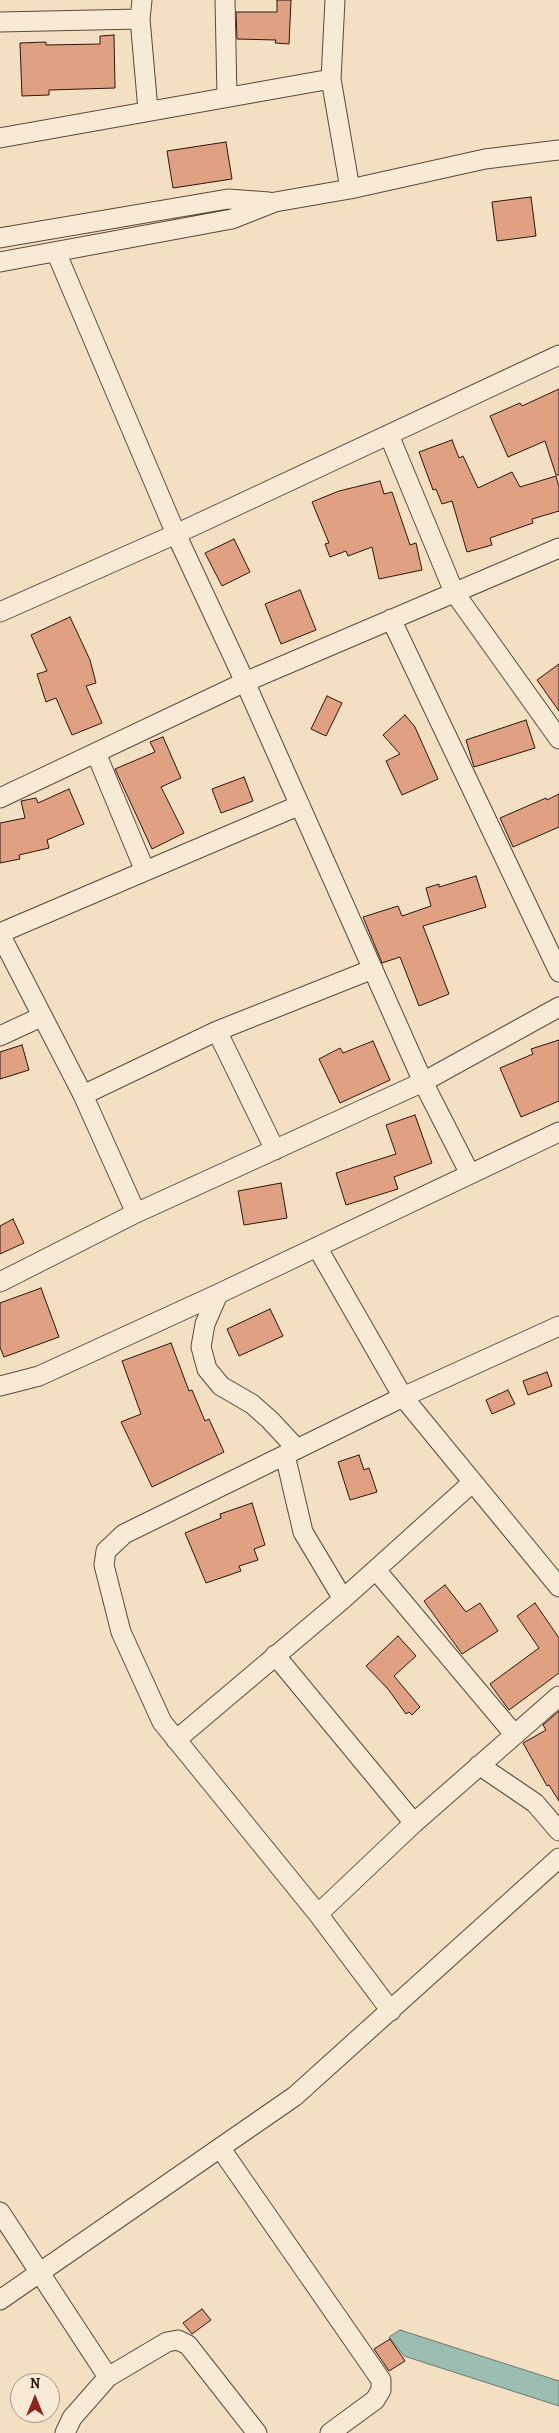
<!DOCTYPE html>
<html>
<head>
<meta charset="utf-8">
<style>
	body { margin:0 }
	#map { position:relative; width:559px; height:2433px; overflow:hidden; background:#f3e0c3; font-family:Alegreya,serif }
	canvas { display:block }
	.north { position:absolute; left:10px; top:2373px; width:50px; height:50px; box-sizing:border-box; background:#f7ebd8; border:1px solid #a69686; border-radius:50%; rotate:0deg; font-size:14px; font-weight:700; line-height:20px; text-align:center; color:#2d160c }
	.north::after { content:''; display:block; margin:auto; width:18px; height:22px; background:#8f2418; clip-path:polygon(50% 0,100% 100%,50% 72%,0 100%) }
</style>
</head>
<body>
<div id="map">
<canvas width="559" height="2433"></canvas>
<div class="north">N</div>
</div>
<script>
const c = document.querySelector('canvas').getContext('2d');
c.lineJoin = 'round';
function paint(path, color) { c.fillStyle = color; c.fill(path, 'evenodd'); }
const toPath = rows => new Path2D(rows.map(r => 'M' + r).join(''));
function stroke(path, color, width, dash) { c.strokeStyle = color; c.lineWidth = width; c.lineCap = dash ? 'butt' : 'round'; c.setLineDash(dash || []); c.stroke(path); }
const water = toPath([
	[400,2330,559,2381,559,2406,404,2356,389,2337,400,2330]
]);
const building = toPath([
	[277,0,291,0,289,44,275,43,276,40,237,39,236,12,277,12,277,0],
	[114,35,115,88,49,90,49,95,22,96,20,43,46,42,46,45,100,44,100,36,114,35],
	[226,142,232,179,173,188,167,151,226,142],
	[531,197,536,236,497,241,492,202,531,197],
	[559,389,559,475,556,475,545,441,508,457,490,416,520,403,522,406,559,389],
	[452,440,459,458,463,456,478,488,512,472,520,487,556,476,559,487,559,511,532,519,533,523,490,538,492,545,467,552,452,501,442,504,436,489,433,490,419,452,452,440],
	[380,481,384,494,392,492,410,545,416,543,422,570,379,579,372,547,348,556,346,551,330,557,325,544,329,543,312,502,339,491,380,481],
	[234,539,250,572,222,586,205,553,234,539],
	[300,590,316,630,281,644,265,604,300,590],
	[70,617,90,660,96,683,86,686,102,723,72,735,56,698,46,702,37,674,47,671,31,635,70,617],
	[559,664,559,711,537,680,559,664],
	[327,696,342,703,326,736,311,729,327,696],
	[405,715,415,727,438,779,402,795,386,761,400,754,383,735,405,715],
	[526,720,535,748,474,767,466,740,526,720],
	[163,737,181,778,161,787,184,833,152,849,115,769,155,752,150,742,163,737],
	[244,777,253,801,221,813,212,789,244,777],
	[69,789,84,824,47,840,49,848,19,855,20,859,0,863,0,823,25,818,21,801,36,798,38,803,69,789],
	[559,794,559,827,513,847,500,818,546,798,547,800,559,794],
	[476,876,486,907,423,926,449,994,419,1006,400,957,382,963,363,917,398,906,402,916,431,906,426,888,439,884,439,887,476,876],
	[559,1040,559,1101,521,1117,500,1068,533,1054,531,1049,559,1040],
	[373,1041,390,1080,340,1103,319,1059,340,1048,343,1053,373,1041],
	[22,1045,29,1070,0,1079,0,1052,22,1045],
	[415,1115,432,1163,394,1177,398,1189,346,1205,336,1173,396,1154,386,1125,415,1115],
	[281,1183,287,1218,244,1225,238,1191,281,1183],
	[13,1219,24,1243,0,1254,0,1226,13,1219],
	[41,1288,59,1337,4,1357,0,1347,0,1303,41,1288],
	[270,1309,283,1336,239,1356,227,1329,270,1309],
	[171,1343,189,1391,192,1390,205,1421,209,1419,224,1452,152,1487,121,1422,141,1414,122,1361,171,1343],
	[547,1372,552,1386,528,1395,523,1381,547,1372],
	[508,1390,515,1404,492,1414,486,1400,508,1390],
	[359,1455,364,1470,369,1468,377,1492,350,1500,338,1462,359,1455],
	[252,1503,265,1545,254,1549,258,1560,239,1566,241,1571,206,1583,185,1533,221,1518,220,1514,252,1503],
	[445,1585,466,1612,480,1603,498,1631,462,1654,424,1601,445,1585],
	[535,1603,559,1638,559,1673,509,1710,490,1684,539,1648,517,1616,535,1603],
	[398,1636,416,1656,394,1676,420,1707,412,1715,409,1712,406,1714,388,1689,366,1666,398,1636],
	[559,1711,559,1801,549,1785,547,1786,523,1743,546,1730,543,1725,559,1711],
	[202,2309,211,2320,192,2334,183,2323,202,2309],
	[390,2339,405,2361,389,2371,374,2349,390,2339]
]);
const street = toPath([
	[142,0,140,19,148,110],
	[225,0,227,96],
	[335,0,331,79,350,189],
	[0,22,140,19],
	[0,138,331,79],
	[0,238,228,199,269,202],
	[56,252,176,534,245,682,423,1082,470,1174],
	[0,262,232,219,275,202,350,189,485,159,559,150],
	[389,435,454,592,559,739],
	[0,612,176,534,559,355],
	[391,619,559,972],
	[96,753,145,871],
	[0,798,245,682,559,548],
	[0,933,300,805],
	[0,934,83,1095],
	[217,1031,275,1150],
	[0,1036,41,1017],
	[136,1213,83,1095,217,1031,373,969],
	[317,1247,403,1397,559,1587],
	[0,1282,136,1213,423,1082,559,1007],
	[218,1294,205,1324,201,1347,207,1369,221,1386,252,1404,270,1420,297,1449],
	[0,1386,39,1376,218,1294,559,1132],
	[285,1455,303,1532,343,1599],
	[376,1570,514,1734],
	[275,1655,414,1823],
	[176,1740,343,1599,473,1482],
	[479,1765,535,1803,559,1831],
	[318,1914,414,1823,559,1696],
	[391,2011,318,1914,162,1722,121,1632,104,1565,106,1551,124,1534,403,1397,559,1326],
	[221,2149,381,2380,381,2390,375,2400,330,2433],
	[0,2212,108,2377],
	[0,2300,295,2096,559,1858],
	[65,2433,72,2418,108,2377,167,2342,178,2340,188,2345,257,2433]
]);
paint(water, '#9bbdb2');
stroke(water, '#6f7a70', 1);
paint(building, '#dfa182');
stroke(building, '#2d160c', 1);
stroke(street, '#5e483a', 21);
stroke(street, '#f7ebd8', 19);
</script>
</body>
</html>
